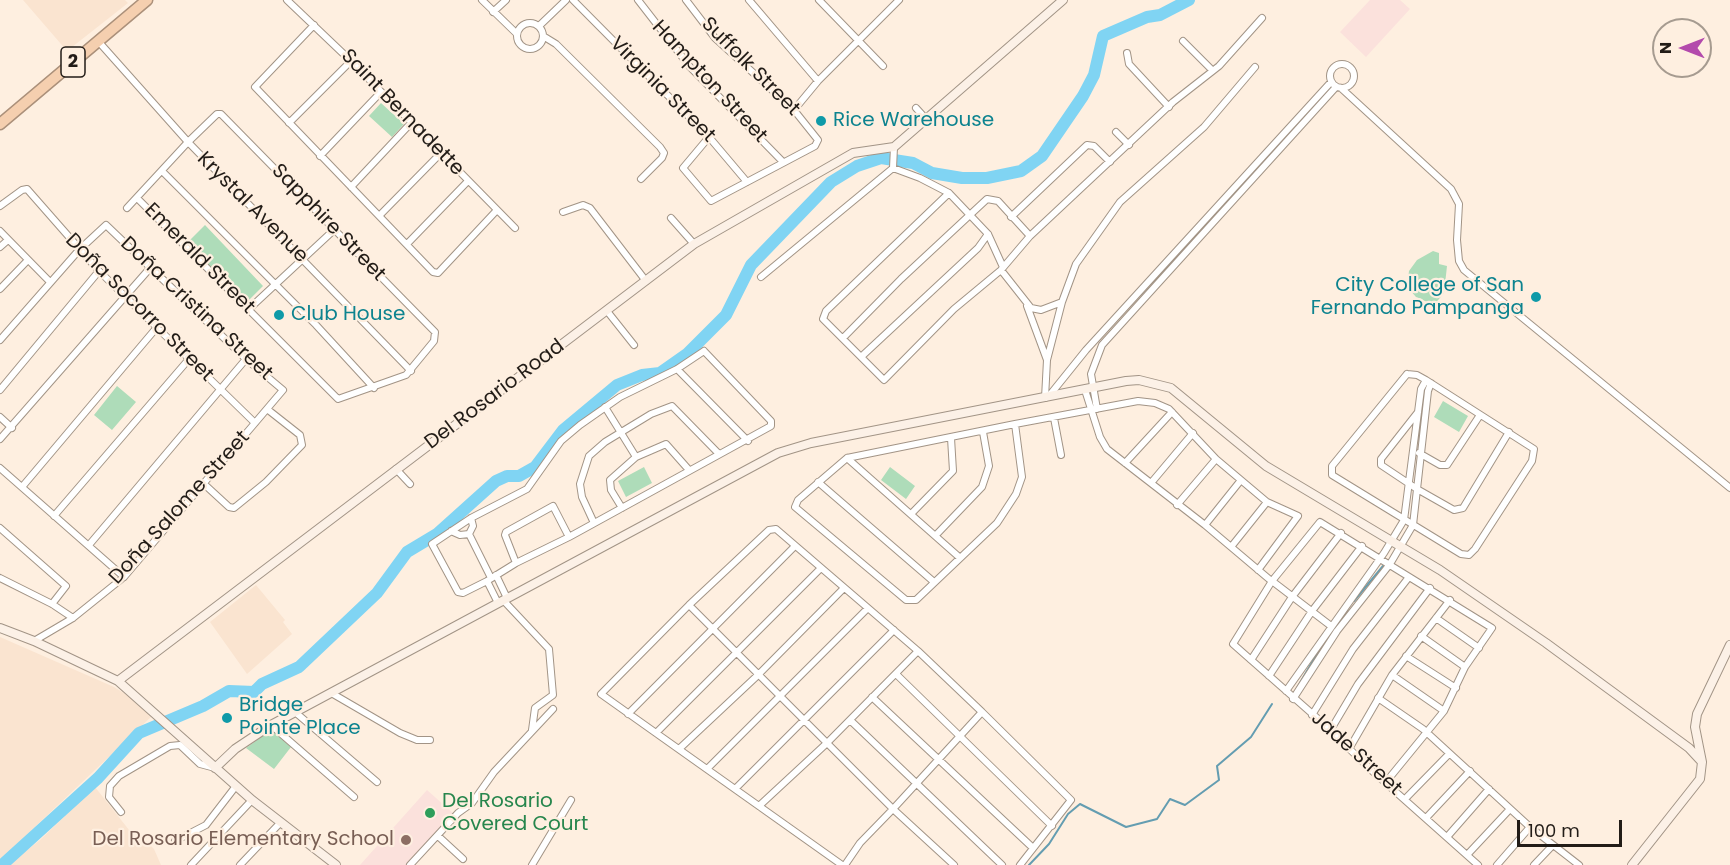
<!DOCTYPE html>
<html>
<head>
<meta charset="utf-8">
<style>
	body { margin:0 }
	#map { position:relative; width:1730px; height:865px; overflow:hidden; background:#feefe0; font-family:Poppins,sans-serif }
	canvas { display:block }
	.north { position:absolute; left:1652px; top:18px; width:60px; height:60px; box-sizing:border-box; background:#feefe0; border:2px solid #a69b90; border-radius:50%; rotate:270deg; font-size:16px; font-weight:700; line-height:24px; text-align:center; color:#221c17 }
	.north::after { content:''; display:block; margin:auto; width:21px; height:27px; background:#b34aac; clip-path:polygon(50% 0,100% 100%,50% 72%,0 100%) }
	.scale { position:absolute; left:1517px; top:820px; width:105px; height:27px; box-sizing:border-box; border:3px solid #221c17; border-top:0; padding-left:8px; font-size:18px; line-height:21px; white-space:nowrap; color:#221c17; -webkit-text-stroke:4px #feefe0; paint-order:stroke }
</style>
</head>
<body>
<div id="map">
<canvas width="1730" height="865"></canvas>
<div class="north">N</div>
<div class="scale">100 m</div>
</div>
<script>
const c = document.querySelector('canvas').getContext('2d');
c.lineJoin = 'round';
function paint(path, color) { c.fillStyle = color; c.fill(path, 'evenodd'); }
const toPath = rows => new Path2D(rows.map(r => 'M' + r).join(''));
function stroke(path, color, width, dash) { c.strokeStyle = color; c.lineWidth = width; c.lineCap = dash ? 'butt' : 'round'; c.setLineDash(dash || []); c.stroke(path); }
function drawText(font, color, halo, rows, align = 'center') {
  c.font = font + ' Poppins,sans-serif'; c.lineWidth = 4.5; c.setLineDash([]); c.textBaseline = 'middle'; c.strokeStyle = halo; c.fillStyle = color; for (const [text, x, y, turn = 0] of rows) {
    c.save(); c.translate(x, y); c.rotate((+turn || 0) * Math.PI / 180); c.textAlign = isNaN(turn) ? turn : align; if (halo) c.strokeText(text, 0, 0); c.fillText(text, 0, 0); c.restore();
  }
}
const built = toPath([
	[23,0,125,0,128,3,67,51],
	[256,585,285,620,283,622,292,634,247,674,210,622],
	[0,637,114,687,137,701,152,716,0,860],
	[95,787,137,840,146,841,154,849,161,865,8,865,40,840]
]);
const education = toPath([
	[1370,0,1400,0,1410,9,1366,57,1340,32],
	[427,790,454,814,407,865,360,865]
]);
const green = toPath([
	[381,103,404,124,392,137,369,116],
	[205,225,263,286,245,304,187,243],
	[1433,251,1439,253,1439,264,1447,266,1444,293,1434,305,1416,297,1410,290,1408,280,1409,271,1417,260],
	[117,386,136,402,112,430,94,415],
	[1443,401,1468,416,1459,432,1434,417],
	[644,467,652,483,626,497,618,481],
	[890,467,915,486,906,499,881,480],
	[271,730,291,747,274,769,246,748]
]);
const stream = toPath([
	[1354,601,1383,566],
	[1297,688,1321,647],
	[1029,865,1049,844,1068,814,1080,804,1126,827,1157,819,1170,799,1185,805,1219,780,1217,766,1251,737,1272,704]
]);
const river = toPath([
	[2,865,98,778,139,733,203,706,229,691,254,692,262,684,299,667,377,593,407,552,437,534,496,481,507,476,519,476,535,467,563,430,617,385,642,375,660,373,687,354,726,315,751,265,831,182,857,166,881,158,913,163,932,173,962,178,987,178,1021,171,1042,156,1083,96,1094,75,1103,36,1147,17,1160,15,1189,0]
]);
const street = toPath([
	[287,0,351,61,515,228],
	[482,0,517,34],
	[573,0,709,137,747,182],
	[638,0,690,67,783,162],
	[686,0,715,38,794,110,818,140,815,146,711,201,683,168,709,137],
	[749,0,818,81],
	[819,0,883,66],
	[493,12,506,0],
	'517 36a13 13 0 1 1 26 0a13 13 0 1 1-26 0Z',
	[314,25,255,87,433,272,438,273,497,210],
	[539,26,566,0],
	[543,36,556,44,660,147,664,153,662,158,641,179],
	[98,41,188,142,411,371],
	[1183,41,1212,70],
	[1127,53,1129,64,1169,107],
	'1330 76a12 12 0 1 1 24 0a12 12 0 1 1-24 0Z',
	[1341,88,1451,189,1459,204,1457,240,1459,261,1464,270,1730,488],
	[916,108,926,119],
	[794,110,818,81,899,0],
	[289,123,351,61],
	[1116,132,1129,145],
	[320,156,381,92],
	[893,168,920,178,949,193],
	[162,171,316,325,374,388],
	[351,187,411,123],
	[0,206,22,190,27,189,99,271,255,423],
	[127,208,188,142,217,114,221,114,435,332,434,341,406,375,338,399,137,198],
	[563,212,583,205,590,208,646,281],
	[380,215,441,153],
	[1011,217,1087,145,1094,146,1110,162],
	[671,218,694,244],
	[0,231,50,282],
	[407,244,468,181],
	[0,247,8,240],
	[1003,267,988,234,949,193,826,311,823,319,884,380,954,309,1001,270,1030,236,1173,102,1219,66,1262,18],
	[1001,270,1031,308,1041,310,1062,302,1047,360],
	[761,277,893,168,894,147],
	[0,289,27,261],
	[1062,302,1076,264,1120,202,1204,127,1255,67],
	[1027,306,1047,360,1045,398],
	[250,308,335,229],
	[607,311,634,345],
	[843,338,901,279,987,199,998,201,1030,236],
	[0,340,79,250,106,225,246,359,283,390,124,577,73,618,34,641],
	[704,351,771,421,771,426,569,537,516,563,487,581,463,593,458,592,432,544,471,518,527,489,561,441,580,425,620,397,677,369,704,351],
	[861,357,978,248,988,234],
	[677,369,748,441],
	[1407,374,1417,375,1426,380,1534,449,1532,461,1475,549,1469,555,1461,554,1332,475,1332,466,1407,374],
	[0,390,99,271],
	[1085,390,1100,437,1107,449,1205,525,1269,579],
	[1049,396,1086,350,1331,82],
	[605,407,636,457],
	[1097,409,1091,374,1102,345,1336,87],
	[1418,412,1381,459,1381,465,1417,489,1454,510,1463,508,1509,432],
	[0,417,12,428],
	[1054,418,1061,455],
	[1015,424,1022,477,1016,494,997,523,916,600,906,600,795,507,798,500,847,458,1015,424],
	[1015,424,1138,401,1155,403,1169,409,1216,459,1267,502,1298,516,1258,570],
	[0,439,151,267],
	[1419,453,1440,465,1447,465,1480,415],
	[847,458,959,557],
	[1125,463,1172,412],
	[0,468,124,577],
	[396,469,410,484],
	[818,482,934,582],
	[1151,483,1193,433],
	[204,484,229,507,234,508,266,482,302,445,300,435,267,409],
	[22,487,158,326],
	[1177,505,1216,459],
	[622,508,611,490,610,480,636,457,666,444,689,470],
	[912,513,953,471,951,438],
	[54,516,189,359],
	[594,523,582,497,580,484,589,456,605,442,651,414,672,406,719,454],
	[1205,525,1241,480],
	[0,528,66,586,52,604],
	[451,531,460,535,469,534,473,526,471,518],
	[469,534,491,578],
	[936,535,982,487,989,466,983,432],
	[89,545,246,359],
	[1231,547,1267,502],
	[516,563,505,535,506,532,553,506,569,537],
	[496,575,507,598],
	[0,578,52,604,73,618],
	[487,581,498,603],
	[1272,581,1331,626],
	[503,600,549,649,553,695,535,708,532,730],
	[689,605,893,809,982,712,918,651],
	[1436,618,1479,648],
	[1421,636,1465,667],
	[1406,656,1456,688],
	[1251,660,1292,597,1341,533],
	[896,674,1052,826],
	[1392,675,1444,711],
	[1269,676,1312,611,1362,546],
	[1286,691,1384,553,1404,520,1421,389,1426,380],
	[333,694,400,733,417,740,430,740],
	[872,697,1033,848],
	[1378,698,1423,729,1530,827,1579,865],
	[1293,699,1337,631,1390,564,1413,525,1428,391,1431,383],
	[295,712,377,782],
	[982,712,1071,800,1020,865],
	[628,714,795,546],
	[1312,715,1353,649,1409,577],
	[850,720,1002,865],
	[271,725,354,797],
	[1330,731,1358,684,1430,588],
	[656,733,821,568],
	[679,749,758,675,844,588],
	[1349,749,1392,675,1450,600],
	[707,769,868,608],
	[1386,782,1444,711,1465,667,1492,628,1320,522,1272,581,1233,644,1325,725,1370,769,1478,865],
	[735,789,894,630],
	[1405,799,1449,754],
	[759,806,827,743,918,651,776,529,769,530,689,605,601,694,842,865],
	[121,812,109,797,110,786,119,776,170,746,180,745,200,764,215,768],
	[1426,818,1470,771],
	[438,836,463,859],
	[1447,837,1489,789],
	[175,841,206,825,236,786],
	[1467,855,1510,809],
	[191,865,252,800],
	[240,865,281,822],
	[410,865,458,813,472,803,494,772,553,709],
	[532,865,571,800],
	[845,865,860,843,893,809,954,865],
	[1497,865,1530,827],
	[1534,865,1553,845]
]);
const secondary = toPath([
	[0,628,34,641,118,681,252,800,336,865],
	[118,681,694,244,853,153,894,147,1063,0],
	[1702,762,1695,727,1697,714,1730,645],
	[215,768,235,749,271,725,778,453,811,443,1126,381,1139,380,1171,388,1266,466,1440,570,1546,643,1689,748,1702,762,1700,779,1632,865]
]);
const highway = toPath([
	[0,124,147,0]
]);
const markers = [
	[821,121,6,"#0f9aa8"],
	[1536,297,6,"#0f9aa8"],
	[279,315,6,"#0f9aa8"],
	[227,718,6,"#0f9aa8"],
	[430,813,6,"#2e9e5b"],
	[406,840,6,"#8d6e63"]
];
const shields = [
	[73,62,24]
];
const shieldNames = [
	["2",73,62]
];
const streetNames = [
	["Suffolk Street",750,67,45],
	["Hampton Street",709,82,47],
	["Virginia Street",662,90,45],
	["Saint Bernadette",402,113,46],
	["Krystal Avenue",252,208,45],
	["Sapphire Street",328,223,46],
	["Emerald Street",199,259,45],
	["Doña Socorro Street",139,308,45],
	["Doña Cristina Street",196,309,43],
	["Del Rosario Road",495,395,-37],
	["Doña Salome Street",180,508,-48],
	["Jade Street",1356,754,42]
];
const cultureNames = [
	["Rice Warehouse",833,121],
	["City College of San",1524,286,"right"],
	["Fernando Pampanga",1524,309,"right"],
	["Club House",291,315],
	["Bridge",239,706],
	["Pointe Place",239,729]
];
const leisureNames = [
	["Del Rosario",442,802],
	["Covered Court",442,825]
];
const educationNames = [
	["Del Rosario Elementary School",394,840]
];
paint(built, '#fae4d0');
paint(education, '#fbe1dc');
paint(green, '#aedcb9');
stroke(stream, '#649db1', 2);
stroke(river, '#80d4f3', 12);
stroke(street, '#a29486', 8);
stroke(secondary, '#a29486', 10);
stroke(highway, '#ab907a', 13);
stroke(street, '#fff', 6);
stroke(secondary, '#fcf1e7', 8);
stroke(highway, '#f5cfaf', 10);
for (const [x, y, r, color] of markers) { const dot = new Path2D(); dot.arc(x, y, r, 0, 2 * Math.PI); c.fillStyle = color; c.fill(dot); stroke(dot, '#feefe0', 2); }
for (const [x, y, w] of shields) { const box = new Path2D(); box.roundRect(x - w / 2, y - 15, w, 30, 4.5); c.fillStyle = '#feefe0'; c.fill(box); stroke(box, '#221c17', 1.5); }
drawText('bold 18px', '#221c17', null, shieldNames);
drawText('20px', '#221c17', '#feefe0', streetNames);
drawText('20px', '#0d838f', '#feefe0', cultureNames, 'left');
drawText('20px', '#27864d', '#feefe0', leisureNames, 'left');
drawText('20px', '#785e54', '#feefe0', educationNames, 'right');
</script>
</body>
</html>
